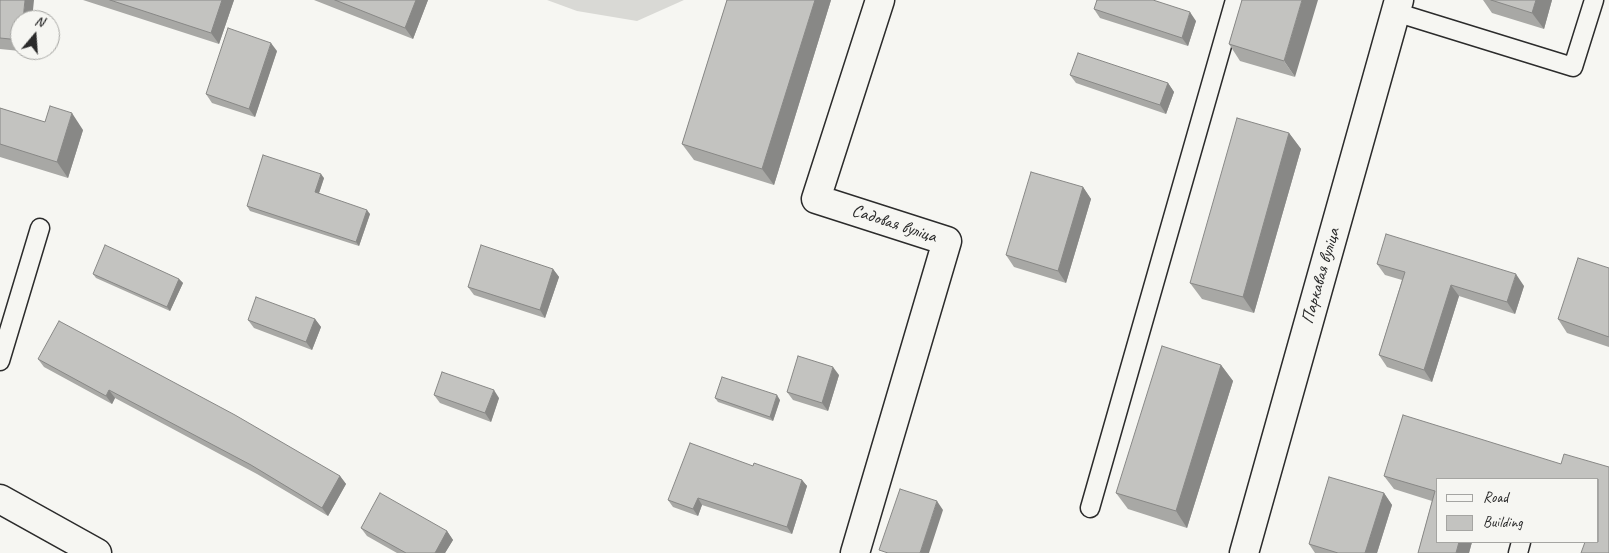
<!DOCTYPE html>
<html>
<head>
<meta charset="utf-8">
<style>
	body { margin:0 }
	#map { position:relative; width:1609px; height:553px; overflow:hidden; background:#f6f6f2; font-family:Caveat,sans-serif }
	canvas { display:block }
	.legend { position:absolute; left:1436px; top:478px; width:162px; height:65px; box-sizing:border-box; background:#f6f6f2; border:1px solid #a5a5a2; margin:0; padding:6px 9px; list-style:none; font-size:15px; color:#2b2b2b }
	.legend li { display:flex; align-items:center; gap:10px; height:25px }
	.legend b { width:25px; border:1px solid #a5a5a2 }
	.north { position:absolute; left:10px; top:10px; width:50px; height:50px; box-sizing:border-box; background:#f6f6f2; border:1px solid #a5a5a2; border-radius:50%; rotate:18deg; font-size:14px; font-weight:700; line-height:20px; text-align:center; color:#2b2b2b }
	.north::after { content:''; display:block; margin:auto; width:18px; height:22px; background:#2b2b2b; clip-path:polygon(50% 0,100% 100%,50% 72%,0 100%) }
</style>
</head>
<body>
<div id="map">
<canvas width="1609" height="553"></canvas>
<ul class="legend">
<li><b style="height:6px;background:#f6f6f2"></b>Road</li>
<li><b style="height:14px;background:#c3c3c0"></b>Building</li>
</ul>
<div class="north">N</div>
</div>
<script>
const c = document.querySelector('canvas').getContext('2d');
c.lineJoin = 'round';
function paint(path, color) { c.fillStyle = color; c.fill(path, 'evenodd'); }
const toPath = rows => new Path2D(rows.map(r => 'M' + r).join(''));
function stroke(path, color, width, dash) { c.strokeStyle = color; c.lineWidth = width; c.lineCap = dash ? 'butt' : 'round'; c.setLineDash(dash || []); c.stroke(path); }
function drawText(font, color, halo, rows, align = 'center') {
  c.font = font + ' Caveat,sans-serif'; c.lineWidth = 4; c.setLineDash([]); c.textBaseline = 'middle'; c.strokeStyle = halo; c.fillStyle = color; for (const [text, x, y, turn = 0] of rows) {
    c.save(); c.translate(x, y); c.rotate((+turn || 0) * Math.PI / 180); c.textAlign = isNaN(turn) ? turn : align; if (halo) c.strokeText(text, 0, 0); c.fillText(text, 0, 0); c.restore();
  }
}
const green = toPath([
	[547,0,684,0,637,21,577,11]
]);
const lane = toPath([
	[1395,12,1573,67,1594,0],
	[0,361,40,228],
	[1090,508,1235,0],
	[1518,553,1521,542]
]);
const street = toPath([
	[855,553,947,241,816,199,880,0],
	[1244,553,1399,0]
]);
const secondary = toPath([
	[0,499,97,553]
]);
const wall = toPath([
	[0,0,20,20,20,50,30,50,30,52,0,49],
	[83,0,234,0,219,44],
	[314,0,428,0,413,39],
	[727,0,831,0,774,185,694,160,682,144],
	[1242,0,1295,77,1240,61,1229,44],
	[1483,0,1552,0,1544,29,1492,13],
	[1094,9,1196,21,1188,46,1100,18],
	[277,51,255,117,212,103,206,94],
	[1070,75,1168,83,1174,92,1166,114,1076,83],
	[0,108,45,122,83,130,68,178,0,157],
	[1289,133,1301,149,1254,313,1202,299,1190,283],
	[324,178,319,193,370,214,359,246,250,211,247,206],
	[1083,187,1091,199,1066,283,1014,267,1006,255],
	[1377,264,1524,286,1515,314,1459,296,1432,382,1387,367,1379,355,1402,280,1385,275],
	[1609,268,1609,347,1567,333,1558,319],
	[553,269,559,277,545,318,474,295,468,287],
	[93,274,179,279,183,283,170,311,96,278],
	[315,319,321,327,312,350,254,328,248,320],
	[38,359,340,476,346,484,328,516,257,474,115,398,112,404,44,367],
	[1221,365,1233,381,1187,528,1128,509,1116,493],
	[839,375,828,411,793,400,787,392],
	[434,395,499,398,491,422,440,403],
	[715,398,780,400,773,421,718,402],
	[1561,464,1609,467,1598,542,1598,479,1438,479,1472,542,1469,553,1418,553,1432,501,1394,489,1384,476],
	[753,466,802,480,807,486,792,534,702,505,698,516,673,507,668,500],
	[1384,493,1392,505,1377,553,1315,553,1309,544],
	[361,528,447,531,453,540,445,553,397,553,367,536]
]);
const shadedWall = toPath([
	[25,0,34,0,32,20,23,20],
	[222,0,234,0,219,44,211,33],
	[416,0,428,0,413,39,405,28],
	[815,0,831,0,774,185,762,169],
	[1302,0,1318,0,1295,77,1284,61],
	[1536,0,1552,0,1544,29,1532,13],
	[1190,12,1196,21,1188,46,1182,38],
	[271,43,277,51,255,117,249,109],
	[1168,83,1174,92,1166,114,1160,105],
	[72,113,83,130,68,178,57,162],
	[1289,133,1301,149,1254,313,1243,297],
	[321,174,324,178,318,196,315,192],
	[1083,187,1091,199,1066,283,1058,271],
	[367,210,370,214,359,246,356,242],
	[553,269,559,277,545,318,540,310],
	[1516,274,1524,286,1515,314,1507,302],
	[179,279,183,283,170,311,167,307],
	[1451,285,1459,296,1432,382,1424,370],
	[315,319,321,327,312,350,306,342],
	[1221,365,1233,381,1187,528,1176,511],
	[833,367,839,375,828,411,822,403],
	[109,390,115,398,112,404,106,396],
	[494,390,499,398,491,422,485,413],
	[777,395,780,400,773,421,770,417],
	[340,476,346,484,328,516,322,508],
	[802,480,807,486,792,534,787,527],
	[1384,493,1392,505,1377,553,1365,553],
	[698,498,702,505,698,516,693,509],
	[937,501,943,510,929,553,920,553],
	[447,531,453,540,445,553,435,553],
	[1459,542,1472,542,1469,553,1456,553]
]);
const building = toPath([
	[0,0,25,0,23,20,20,20,20,40,0,38,0,0],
	[110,0,222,0,211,33,110,0],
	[335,0,416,0,405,28,335,0],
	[727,0,815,0,762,169,682,144,727,0],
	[1097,0,1153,0,1190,12,1182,38,1094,9,1097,0],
	[1242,0,1302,0,1284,61,1229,44,1242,0],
	[1491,0,1536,0,1532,13,1491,0],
	[228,28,271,43,249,109,206,94,228,28],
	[1078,53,1168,83,1160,105,1070,75,1078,53],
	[50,106,72,113,57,162,0,144,0,108,45,122,50,106],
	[1237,118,1289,133,1243,297,1190,283,1237,118],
	[263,155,321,174,315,192,367,210,356,242,247,206,263,155],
	[1031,172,1083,187,1058,271,1006,255,1031,172],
	[1386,234,1516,274,1507,302,1451,285,1424,370,1379,355,1405,272,1377,264,1386,234],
	[105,245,179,279,167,307,93,274,105,245],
	[481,245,553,269,540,310,468,287,481,245],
	[1578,258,1609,268,1609,337,1558,319,1578,258],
	[256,297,315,319,306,342,248,320,256,297],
	[59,321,235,415,340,476,322,508,251,465,109,390,106,396,38,359,59,321],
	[1162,346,1221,365,1176,511,1116,493,1162,346],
	[798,356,833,367,822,403,787,392,798,356],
	[442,372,494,390,485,413,434,395,442,372],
	[722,377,777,395,770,417,715,398,722,377],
	[1403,415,1561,464,1564,454,1609,467,1609,553,1581,553,1585,542,1598,542,1598,479,1438,479,1438,542,1459,542,1456,553,1418,553,1435,491,1384,476,1403,415],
	[690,443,753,466,754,463,802,480,787,527,698,498,693,509,668,500,690,443],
	[1329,477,1384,493,1365,553,1338,553,1309,544,1329,477],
	[900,489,937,501,920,553,888,553,879,550,900,489],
	[380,493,447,531,435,553,406,553,361,528,380,493]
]);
const streetNames = [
	["Садовая вуліца",894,224,18],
	["Паркавая вуліца",1321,276,-74]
];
paint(green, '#d9d9d5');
stroke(lane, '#2b2b2b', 21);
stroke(street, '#2b2b2b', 31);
stroke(secondary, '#2b2b2b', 31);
stroke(lane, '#f6f6f2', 18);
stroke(street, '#f6f6f2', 28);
stroke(secondary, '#f6f6f2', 28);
paint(wall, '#a8a8a5');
paint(shadedWall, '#888886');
paint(building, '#c3c3c0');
stroke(building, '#888886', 1);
drawText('18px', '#2b2b2b', '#f6f6f2', streetNames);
</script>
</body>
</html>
